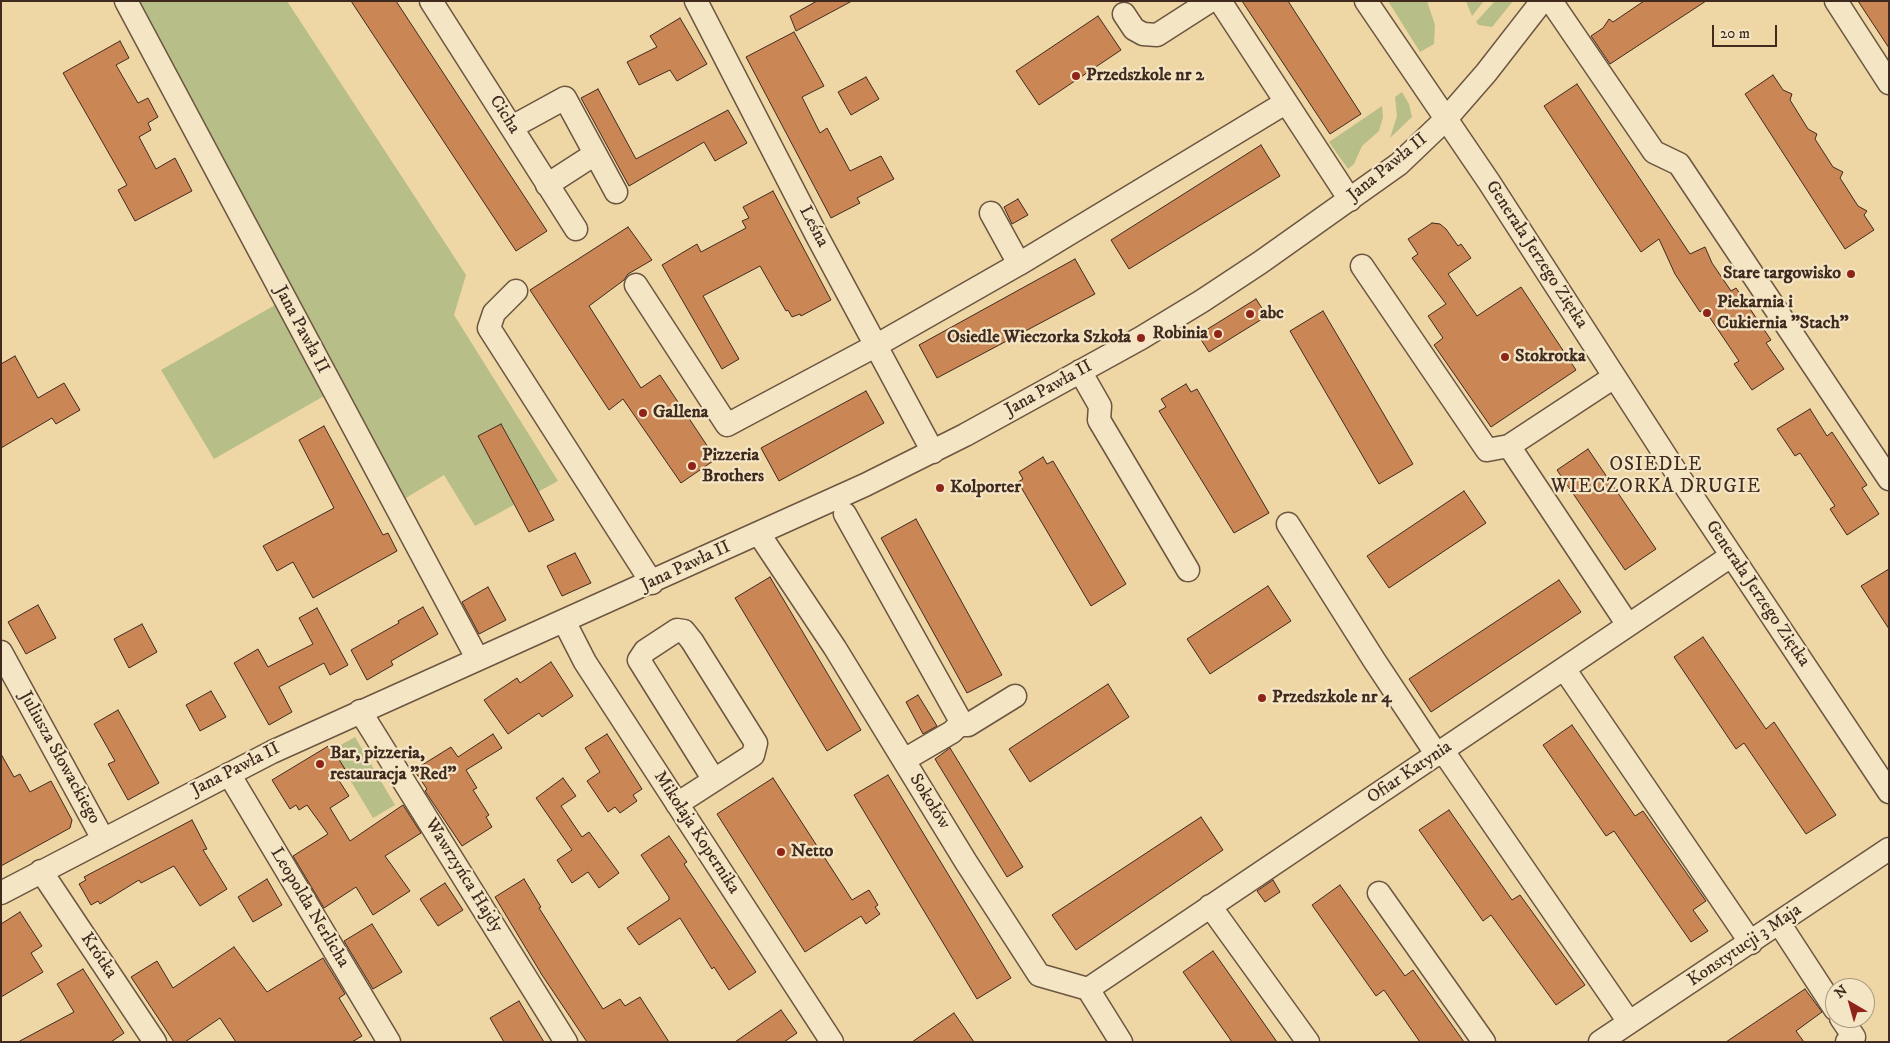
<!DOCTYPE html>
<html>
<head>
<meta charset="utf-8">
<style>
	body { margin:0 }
	#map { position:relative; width:1890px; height:1043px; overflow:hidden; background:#eed7a5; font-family:"IM FELL DW Pica",serif }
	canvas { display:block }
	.frame { position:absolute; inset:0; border:2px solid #402a20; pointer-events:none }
	.north { position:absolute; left:1825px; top:978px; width:50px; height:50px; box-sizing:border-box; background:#f4e5c4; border:1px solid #ac9a82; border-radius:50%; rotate:322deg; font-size:14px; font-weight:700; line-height:20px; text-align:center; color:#402a20 }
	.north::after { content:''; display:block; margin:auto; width:18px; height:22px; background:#8f2418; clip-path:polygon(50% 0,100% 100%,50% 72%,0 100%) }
	.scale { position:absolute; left:1712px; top:25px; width:65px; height:22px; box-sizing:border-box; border:2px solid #402a20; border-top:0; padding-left:6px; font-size:15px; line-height:18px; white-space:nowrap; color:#402a20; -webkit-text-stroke:4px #f4e5c4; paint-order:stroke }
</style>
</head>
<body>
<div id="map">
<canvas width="1890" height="1043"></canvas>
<div class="frame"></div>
<div class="north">N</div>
<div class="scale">20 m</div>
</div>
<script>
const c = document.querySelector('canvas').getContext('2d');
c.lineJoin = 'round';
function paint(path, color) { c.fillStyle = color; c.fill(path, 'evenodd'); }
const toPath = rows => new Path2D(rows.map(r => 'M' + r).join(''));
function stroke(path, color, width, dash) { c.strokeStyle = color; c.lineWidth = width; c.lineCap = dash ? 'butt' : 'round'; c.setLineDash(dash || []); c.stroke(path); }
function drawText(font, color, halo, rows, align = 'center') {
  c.font = font + ' "IM FELL DW Pica",serif'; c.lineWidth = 4.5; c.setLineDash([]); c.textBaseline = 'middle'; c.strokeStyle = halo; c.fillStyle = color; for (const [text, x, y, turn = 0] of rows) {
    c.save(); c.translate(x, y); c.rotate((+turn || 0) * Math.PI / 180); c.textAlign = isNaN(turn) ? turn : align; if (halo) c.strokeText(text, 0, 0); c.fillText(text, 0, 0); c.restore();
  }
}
const green = toPath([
	[115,1,287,1,466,275,454,315,558,481,475,526,444,475,386,510,324,396,214,459,161,370,275,305],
	[1388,1,1427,1,1435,25,1434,44,1420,52],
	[1466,1,1484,1,1472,16],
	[1495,1,1513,1,1492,27,1479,25,1476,22],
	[1402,92,1409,104,1412,117,1390,138,1397,116,1395,97],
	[1382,106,1383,117,1379,131,1362,146,1354,164,1348,169,1329,142],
	[355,737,395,805,373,818,332,750]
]);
const building = toPath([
	[351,1,396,1,547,231,516,251,351,1],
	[817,1,852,1,796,31,790,16,817,1],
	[1242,1,1288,1,1361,114,1330,134,1242,1],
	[1644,1,1706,1,1610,64,1591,36,1603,28,1609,19,1613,22,1644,1],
	[1858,1,1889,1,1889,48,1858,1],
	[1098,16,1121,50,1039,105,1016,71,1098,16],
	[680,18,707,64,677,81,670,70,639,85,627,62,657,47,650,36,680,18],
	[794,32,824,86,802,97,820,133,827,128,850,171,881,156,894,179,857,198,860,203,831,218,746,57,794,32],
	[120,41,129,58,116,65,138,103,148,98,158,117,148,123,151,130,139,137,156,169,175,158,192,191,135,221,118,190,127,185,63,73,120,41],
	[1773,75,1783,90,1792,94,1790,100,1808,129,1817,134,1815,139,1833,167,1843,172,1840,178,1858,206,1867,211,1864,215,1874,230,1845,249,1745,94,1773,75],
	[866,77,879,99,851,115,838,92,866,77],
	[1577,84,1690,254,1705,247,1712,263,1731,291,1736,288,1771,340,1766,343,1784,369,1752,390,1734,364,1739,361,1704,309,1700,312,1675,274,1659,239,1641,252,1544,106,1577,84],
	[598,89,636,159,728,110,747,143,715,161,704,142,629,186,581,98,598,89],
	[1261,145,1280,176,1129,269,1111,240,1261,145],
	[773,191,831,300,801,316,800,314,792,317,788,310,786,311,760,266,703,296,739,359,722,369,662,265,697,244,701,252,746,228,742,221,749,218,743,207,773,191],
	[1018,199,1028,215,1012,224,1004,207,1018,199],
	[1432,223,1440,224,1446,229,1458,246,1461,244,1471,258,1448,274,1477,316,1521,287,1576,370,1491,427,1434,345,1443,338,1428,316,1446,304,1412,258,1418,254,1408,239,1432,223],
	[628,227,652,260,628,274,624,280,589,306,641,388,660,375,716,459,681,483,623,399,609,410,530,290,628,227],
	[1075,259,1095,294,937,378,919,345,1075,259],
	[1256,299,1267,316,1209,352,1198,335,1256,299],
	[1323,311,1413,464,1379,484,1290,331,1323,311],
	[15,356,38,398,64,383,80,410,56,424,52,418,1,448,1,364,15,356],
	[1186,384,1191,392,1197,389,1269,513,1234,533,1159,411,1166,407,1161,399,1186,384],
	[866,391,884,423,779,481,761,448,866,391],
	[1810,409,1827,436,1832,432,1867,485,1862,488,1879,514,1847,535,1830,509,1835,506,1800,453,1795,456,1777,429,1810,409],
	[501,424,554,520,529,532,478,436,501,424],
	[324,426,383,535,388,533,397,551,313,598,293,562,277,571,263,546,334,508,299,440,324,426],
	[1588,449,1656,549,1625,570,1557,470,1588,449],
	[1043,457,1047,464,1053,461,1126,584,1091,606,1018,482,1023,479,1019,472,1043,457],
	[1464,491,1486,523,1389,588,1367,556,1464,491],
	[916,519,1002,675,967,693,881,538,916,519],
	[575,553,591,583,562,596,547,566,575,553],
	[1889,569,1889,629,1861,586,1889,569],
	[770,577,861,730,827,751,735,598,770,577],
	[1559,580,1581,612,1431,712,1409,679,1559,580],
	[1268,586,1291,621,1210,674,1187,639,1268,586],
	[488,587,506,620,479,634,462,602,488,587],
	[38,605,56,638,26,654,8,622,38,605],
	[423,607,438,634,391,661,393,665,367,680,351,650,399,623,398,621,423,607],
	[317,608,348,665,330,675,324,663,279,687,292,712,269,725,234,663,258,649,268,667,313,644,299,618,317,608],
	[142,624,157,652,129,668,114,639,142,624],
	[1703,637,1766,729,1774,722,1836,815,1806,834,1744,743,1736,749,1674,657,1703,637],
	[551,662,573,696,542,717,539,713,508,734,484,700,517,678,520,683,551,662],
	[1108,684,1129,717,1030,782,1009,749,1108,684],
	[211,691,226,717,200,731,186,705,211,691],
	[918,695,937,726,923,734,906,702,918,695],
	[118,710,159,783,128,800,108,764,115,761,94,724,118,710],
	[1572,725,1635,816,1643,811,1706,901,1693,910,1708,931,1691,942,1614,831,1606,836,1543,745,1572,725],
	[493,734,502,748,466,770,477,788,473,790,489,815,486,817,492,827,462,846,425,791,427,789,414,770,451,747,458,757,493,734],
	[607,734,642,789,633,795,637,801,620,813,615,807,608,812,587,781,600,772,585,748,607,734],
	[330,745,348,774,338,779,349,796,330,808,350,841,403,805,421,833,385,856,410,891,373,915,356,887,324,908,293,856,328,834,307,805,299,810,296,805,290,809,272,780,330,745],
	[950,748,1023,867,1007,877,935,759,950,748],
	[1,754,14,777,20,774,30,792,51,781,72,820,70,828,1,866,1,754],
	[888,775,1011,978,977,999,854,795,888,775],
	[563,778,576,796,561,806,582,837,589,832,619,873,599,888,588,872,572,883,557,860,572,850,536,798,563,778],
	[773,778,852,900,869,890,878,905,875,907,880,914,866,924,861,916,805,952,717,814,773,778],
	[1449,810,1512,900,1520,895,1585,985,1556,1005,1491,915,1483,921,1419,830,1449,810],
	[1201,817,1223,850,1076,950,1052,915,1201,817],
	[192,820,207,849,203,850,227,889,200,906,174,866,141,883,139,880,100,904,98,901,91,905,79,884,86,880,84,877,192,820],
	[669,836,687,862,684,864,756,972,729,990,714,967,712,969,680,918,639,945,627,928,669,900,669,897,641,855,669,836],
	[267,879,282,905,253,922,238,897,267,879],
	[524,879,541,907,539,908,603,1009,620,999,625,1006,640,997,669,1042,587,1042,542,975,495,897,524,879],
	[1273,880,1280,892,1265,902,1257,891,1273,880],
	[445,883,463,910,438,926,420,899,445,883],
	[1340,885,1405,976,1413,970,1464,1042,1420,1042,1384,990,1376,996,1312,905,1340,885],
	[20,912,42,946,31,953,43,972,1,997,1,924,20,912],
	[372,924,402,972,373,989,344,941,372,924],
	[234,947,267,992,323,958,345,994,339,998,362,1036,352,1042,236,1042,220,1018,185,1042,174,1042,131,977,157,961,173,988,234,947],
	[1213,951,1277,1042,1232,1042,1183,972,1213,951],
	[83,969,124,1033,111,1042,18,1042,74,1012,57,984,83,969],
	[1805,989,1822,1012,1796,1031,1804,1042,1726,1042,1805,989],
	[519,1001,544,1042,504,1042,490,1018,519,1001],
	[781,1010,797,1033,784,1042,735,1042,781,1010],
	[954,1013,974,1042,912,1042,954,1013]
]);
const minor = toPath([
	[126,1,477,658],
	[431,1,576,229],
	[696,1,817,236,933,452],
	[1220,1,1350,200],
	[1366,1,1489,182,1676,472,1889,792],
	[1551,1,1654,152,1679,164,1889,479],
	[1836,1,1889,83],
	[1124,14,1134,29,1143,34,1157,35,1210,1],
	[512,127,565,98,616,192],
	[547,185,595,154],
	[991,213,1019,264],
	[1362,266,1487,450,1509,446,1628,625],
	[636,285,727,425,877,345,1019,264,1285,103],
	[516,291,494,313,489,328,652,583],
	[1080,371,1100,406,1099,420,1188,570],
	[1509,446,1614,377],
	[845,514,959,718,959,725,952,732,904,760],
	[1288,524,1374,660,1437,755],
	[759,534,835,648,966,862,1039,975,1088,989,1121,1042],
	[564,621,585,662,832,1042],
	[1,652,103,839],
	[1565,670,1751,943],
	[360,711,566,1042],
	[959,725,968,725,1015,696],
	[1443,751,1629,1022],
	[229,774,389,1042],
	[677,804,753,755,756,743,692,641,684,631,677,630,645,651,639,660,714,780],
	[41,871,155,1042],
	[1,893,272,752,865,485,965,435,1141,338,1202,301,1261,262,1399,164,1445,120,1486,73,1542,1],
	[1379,893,1484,1042],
	[1210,906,1308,1042],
	[1779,923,1835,1009],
	[1088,989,1731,556],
	[1841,1018,1854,1037,1847,1042],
	[1600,1042,1889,849]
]);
const markers = [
	[1076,76,5,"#8f2418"],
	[1851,274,5,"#8f2418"],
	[1707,313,5,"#8f2418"],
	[1250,314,5,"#8f2418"],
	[1218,334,5,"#8f2418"],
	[1141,338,5,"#8f2418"],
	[1505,357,5,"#8f2418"],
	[643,413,5,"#8f2418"],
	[692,466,5,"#8f2418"],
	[940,488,5,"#8f2418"],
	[1262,698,5,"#8f2418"],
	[320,764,5,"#8f2418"],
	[781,852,5,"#8f2418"]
];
const poiNames = [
	["Przedszkole nr 2",1086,76],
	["Stare targowisko",1841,274,"right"],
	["Piekarnia i",1717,303],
	["Cukiernia \"Stach\"",1717,324],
	["abc",1260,314],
	["Robinia",1208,334,"right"],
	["Osiedle Wieczorka Szkoła",1131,338,"right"],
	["Stokrotka",1515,357],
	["Gallena",653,413],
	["Pizzeria",702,456],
	["Brothers",702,477],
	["Kolporter",950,488],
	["Przedszkole nr 4",1272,698],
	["Bar, pizzeria,",330,754],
	["restauracja \"Red\"",330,775],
	["Netto",791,852]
];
const streetNames = [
	["Cicha",504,115,58],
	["Jana Pawła II",1388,168,-39],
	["Leśna",813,227,62],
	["Generała Jerzego Ziętka",1536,255,57],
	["Jana Pawła II",301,330,62],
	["Jana Pawła II",1049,389,-29],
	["Jana Pawła II",686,567,-25],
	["Generała Jerzego Ziętka",1757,594,56],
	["Juliusza Słowackiego",59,758,61],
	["Jana Pawła II",236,770,-27],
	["Ofiar Katynia",1410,773,-34],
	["Sokołów",929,802,58],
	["Mikołaja Kopernika",696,833,57],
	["Wawrzyńca Hajdy",463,876,58],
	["Leopolda Nerlicha",309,908,59],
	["Konstytucji 3 Maja",1745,946,-34],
	["Krótka",98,956,56]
];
const neighbourhoodNames = [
	["OSIEDLE",1656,466],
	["WIECZORKA DRUGIE",1656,488]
];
paint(green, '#b7be87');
paint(building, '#cb8656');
stroke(building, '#402a20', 1);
stroke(minor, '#6c5541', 25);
stroke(minor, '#f4e5c4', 22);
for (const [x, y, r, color] of markers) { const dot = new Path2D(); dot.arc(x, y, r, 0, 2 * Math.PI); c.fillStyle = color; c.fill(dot); stroke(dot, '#f4e5c4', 2); }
drawText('bold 18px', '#402a20', '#f4e5c4', poiNames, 'left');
drawText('18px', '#402a20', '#f4e5c4', streetNames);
c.letterSpacing = '1px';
drawText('19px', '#402a20', '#f4e5c4', neighbourhoodNames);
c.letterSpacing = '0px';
</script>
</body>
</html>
